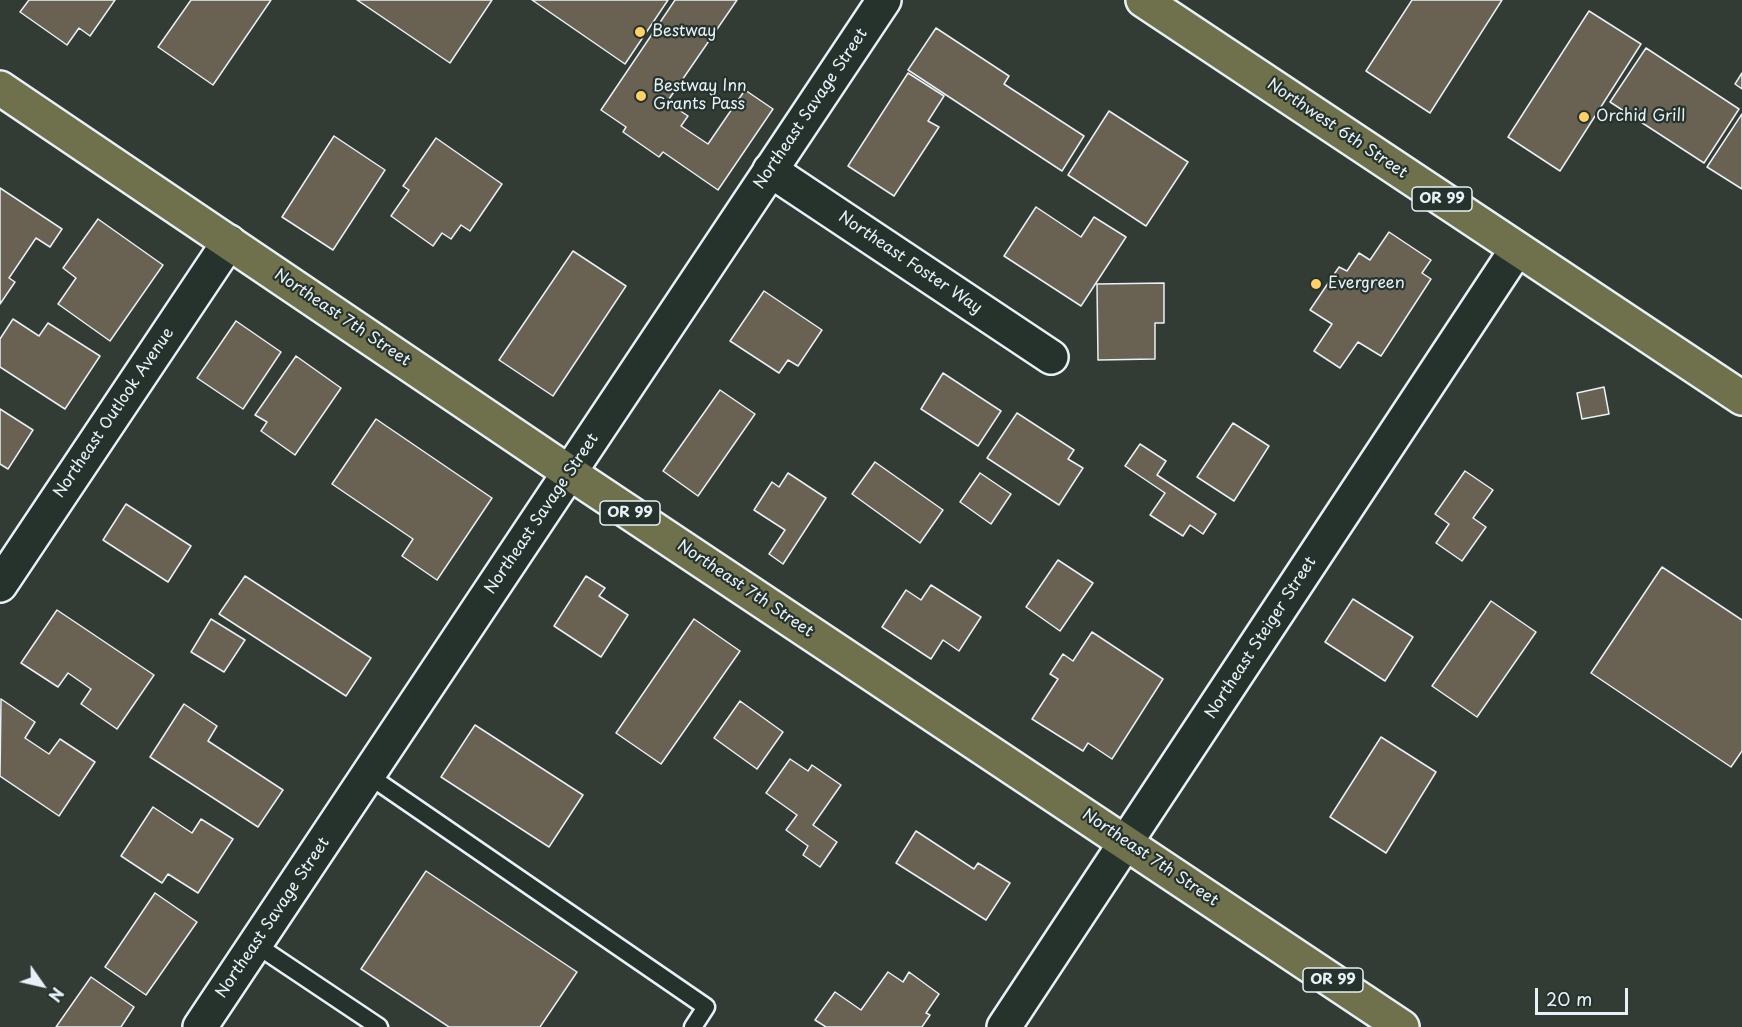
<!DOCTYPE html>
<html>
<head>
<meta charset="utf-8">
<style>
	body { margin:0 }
	#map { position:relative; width:1742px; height:1027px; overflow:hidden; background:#333c34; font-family:"Playpen Sans",sans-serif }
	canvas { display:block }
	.north { position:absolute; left:12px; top:955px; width:60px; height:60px; -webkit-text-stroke:4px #26332d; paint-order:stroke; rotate:124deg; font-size:16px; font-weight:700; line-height:24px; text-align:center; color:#e8f1f8 }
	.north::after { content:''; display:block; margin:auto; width:21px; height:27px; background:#e8f1f8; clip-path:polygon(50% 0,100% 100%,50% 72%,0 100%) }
	.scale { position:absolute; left:1535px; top:988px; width:93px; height:27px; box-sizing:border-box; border:3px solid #e8f1f8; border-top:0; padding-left:8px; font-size:18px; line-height:21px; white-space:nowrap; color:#e8f1f8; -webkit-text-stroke:4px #26332d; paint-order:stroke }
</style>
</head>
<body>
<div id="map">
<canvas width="1742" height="1027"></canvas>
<div class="north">N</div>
<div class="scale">20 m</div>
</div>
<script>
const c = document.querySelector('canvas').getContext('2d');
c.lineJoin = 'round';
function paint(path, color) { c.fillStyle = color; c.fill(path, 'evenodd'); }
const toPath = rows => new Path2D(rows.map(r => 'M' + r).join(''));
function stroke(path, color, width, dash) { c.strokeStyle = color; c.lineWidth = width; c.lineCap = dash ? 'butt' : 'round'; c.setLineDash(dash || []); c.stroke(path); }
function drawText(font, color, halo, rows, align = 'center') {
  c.font = font + ' "Playpen Sans",sans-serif'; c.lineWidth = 4.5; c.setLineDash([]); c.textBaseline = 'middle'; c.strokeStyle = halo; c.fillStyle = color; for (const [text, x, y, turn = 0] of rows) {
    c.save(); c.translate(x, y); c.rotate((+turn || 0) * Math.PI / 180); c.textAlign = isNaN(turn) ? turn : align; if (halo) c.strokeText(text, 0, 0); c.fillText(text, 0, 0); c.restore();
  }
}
const building = toPath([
	[29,0,115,0,90,36,79,28,67,45,20,12,29,0],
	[191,0,271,0,213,85,158,47,191,0],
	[357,0,492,0,450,63,357,0],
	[532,0,668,0,625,64,532,0],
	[675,0,737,0,667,102,688,116,681,126,708,144,745,90,773,109,718,190,663,152,659,157,623,132,626,127,601,110,675,0],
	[1412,0,1502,0,1430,113,1366,71,1412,0],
	[1589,11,1641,44,1560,171,1508,137,1589,11],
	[936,28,1009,76,1004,84,1084,136,1062,171,908,70,936,28],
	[1646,48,1739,109,1704,163,1610,102,1646,48],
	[908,73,944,96,928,121,939,127,894,196,848,166,908,73],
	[1742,73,1742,89,1735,84,1742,73],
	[1109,111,1188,162,1146,226,1068,175,1109,111],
	[1742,114,1742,189,1707,167,1742,114],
	[334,136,385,170,333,250,282,217,334,136],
	[436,138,502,184,470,231,461,225,451,239,442,233,433,246,391,216,409,190,403,186,436,138],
	[0,188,62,229,50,247,36,238,9,278,15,282,0,304,0,188],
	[1036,207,1081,237,1094,217,1126,237,1081,306,1004,256,1036,207],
	[98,219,163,265,110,341,58,304,76,278,63,268,98,219],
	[1389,232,1431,260,1422,273,1431,279,1381,356,1358,342,1340,368,1314,351,1332,324,1310,310,1339,267,1347,271,1359,253,1370,260,1389,232],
	[573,251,626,286,553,396,499,360,573,251],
	[1164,283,1164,323,1155,323,1155,359,1098,360,1097,284,1164,283],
	[764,291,822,330,798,366,788,360,779,373,730,341,764,291],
	[13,319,39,336,48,323,100,356,65,409,0,367,0,339,13,319],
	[236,321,281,352,243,409,197,378,236,321],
	[296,356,341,388,295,455,261,431,267,422,255,415,296,356],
	[943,373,1001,411,978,446,921,409,943,373],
	[1604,387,1609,414,1582,419,1577,393,1604,387],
	[720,390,755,414,698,496,663,471,720,390],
	[0,409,33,430,8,469,0,464,0,409],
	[1017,413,1074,450,1068,459,1083,468,1059,505,987,458,1017,413],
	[376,419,492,498,437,580,402,556,413,539,332,484,376,419],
	[1233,423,1269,446,1234,501,1197,477,1233,423],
	[1140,444,1166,461,1157,475,1216,514,1203,534,1190,525,1183,536,1150,515,1165,493,1125,466,1140,444],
	[875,462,943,510,920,543,852,494,875,462],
	[1465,471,1493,490,1473,518,1486,527,1462,561,1436,543,1449,524,1435,514,1465,471],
	[788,473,826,498,783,564,769,554,785,530,754,510,772,482,779,487,788,473],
	[980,473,1011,494,991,524,960,502,980,473],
	[126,504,191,546,168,582,103,540,126,504],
	[1058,560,1093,583,1060,631,1026,607,1058,560],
	[1662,567,1742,620,1742,751,1731,767,1591,673,1662,567],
	[245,576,371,658,346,696,219,614,245,576],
	[586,576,605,588,599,596,628,615,601,657,554,626,586,576],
	[931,585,981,617,959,651,943,640,931,659,882,627,906,590,921,600,931,585],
	[1353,599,1413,637,1385,681,1325,642,1353,599],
	[1491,601,1536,632,1477,717,1432,686,1491,601],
	[57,610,154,675,117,729,81,704,91,689,68,673,58,687,21,663,57,610],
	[211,619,245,640,224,672,191,652,211,619],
	[694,619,740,651,661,764,616,733,694,619],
	[1092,632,1163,679,1112,759,1088,743,1083,751,1032,719,1058,679,1050,674,1063,654,1073,661,1092,632],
	[1,699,35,722,25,738,49,754,60,739,95,762,59,816,0,776,1,699],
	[740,701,783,732,757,769,714,738,740,701],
	[184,704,217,726,208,741,283,790,258,827,150,757,184,704],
	[475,725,583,795,549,847,441,777,475,725],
	[1381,737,1436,772,1386,853,1330,817,1381,737],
	[790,759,808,771,812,765,841,785,813,825,837,842,820,867,803,855,808,846,786,830,797,815,766,793,790,759],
	[153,807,192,833,201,819,233,839,198,893,168,874,162,883,121,856,153,807],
	[916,831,974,869,978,863,1010,883,986,920,896,863,916,831],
	[426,871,577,972,540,1027,449,1027,361,969,426,871],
	[155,893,197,922,146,995,105,967,155,893],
	[888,972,903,982,909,972,939,994,926,1013,930,1015,922,1027,826,1027,815,1020,835,992,861,1010,888,972],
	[91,977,134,1007,121,1027,56,1027,91,977]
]);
const service = toPath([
	[368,775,706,1007,693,1027],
	[255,944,379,1027]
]);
const minor = toPath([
	[770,170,1051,357],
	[0,585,229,242],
	[1004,1027,1517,249]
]);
const tertiary = toPath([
	[200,1027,884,0]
]);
const trunk = toPath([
	[1143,0,1742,398],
	[0,88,570,473,1402,1027]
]);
const markers = [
	[640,32,6,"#ffd166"],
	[641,96,6,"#ffd166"],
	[1584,117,6,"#ffd166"],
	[1316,284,6,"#ffd166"]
];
const shields = [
	[1442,199,60],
	[630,513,60],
	[1333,980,60]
];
const shieldNames = [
	["OR 99",1442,199],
	["OR 99",630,513],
	["OR 99",1333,980]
];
const poiNames = [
	["Bestway",652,32],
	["Bestway Inn",653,87],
	["Grants Pass",653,105],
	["Orchid Grill",1596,117],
	["Evergreen",1328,284]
];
const streetNames = [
	["Northeast Savage Street",811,109,-56],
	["Northwest 6th Street",1337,129,34],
	["Northeast Foster Way",910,263,34],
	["Northeast 7th Street",342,318,34],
	["Northeast Outlook Avenue",114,413,-56],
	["Northeast Savage Street",542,514,-56],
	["Northeast 7th Street",745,589,34],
	["Northeast Steiger Street",1261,638,-57],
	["Northeast 7th Street",1150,858,34],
	["Northeast Savage Street",273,918,-56]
];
paint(building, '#696252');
stroke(building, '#e8f1f8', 1.5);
stroke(service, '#e8f1f8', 21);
stroke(minor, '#e8f1f8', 38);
stroke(tertiary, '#e8f1f8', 38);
stroke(trunk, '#e8f1f8', 38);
stroke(service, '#26332d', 16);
stroke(minor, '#26332d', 33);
stroke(tertiary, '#26332d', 33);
stroke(trunk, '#6e714b', 33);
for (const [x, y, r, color] of markers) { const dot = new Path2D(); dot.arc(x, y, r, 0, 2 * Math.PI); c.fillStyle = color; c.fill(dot); stroke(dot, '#26332d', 2); }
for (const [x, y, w] of shields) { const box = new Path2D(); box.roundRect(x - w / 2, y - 12, w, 24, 4.5); c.fillStyle = '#26332d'; c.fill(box); stroke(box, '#e8f1f8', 1.5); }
drawText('bold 15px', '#e8f1f8', null, shieldNames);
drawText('16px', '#e8f1f8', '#26332d', poiNames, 'left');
drawText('16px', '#e8f1f8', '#26332d', streetNames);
</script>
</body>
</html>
